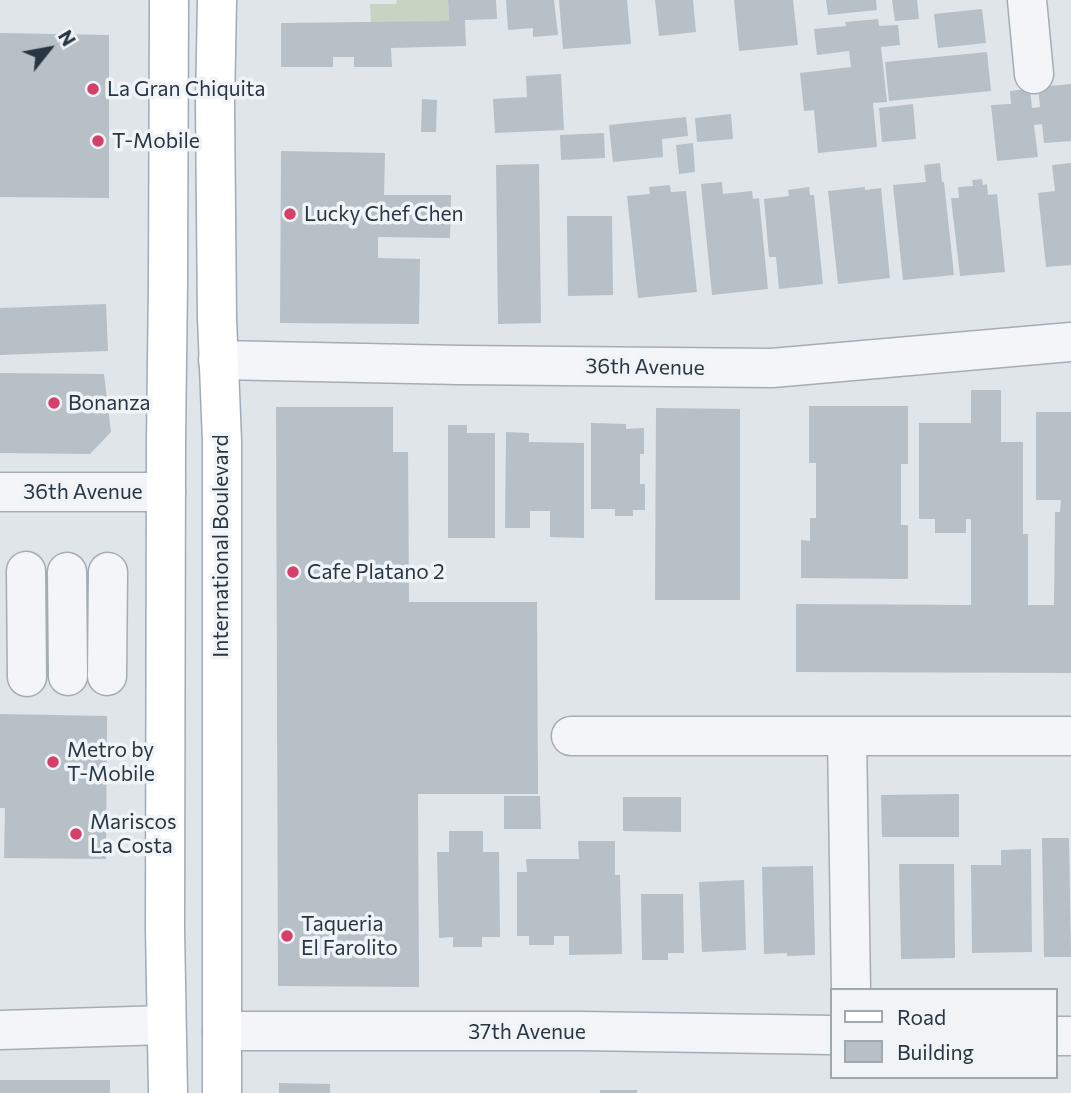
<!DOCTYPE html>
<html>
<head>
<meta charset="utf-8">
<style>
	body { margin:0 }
	#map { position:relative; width:1071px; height:1093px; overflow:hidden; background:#e0e5ea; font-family:Commissioner,sans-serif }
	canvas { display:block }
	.legend { position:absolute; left:830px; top:988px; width:228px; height:91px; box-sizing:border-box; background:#f0f4f7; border:2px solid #a0a8af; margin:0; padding:9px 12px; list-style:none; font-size:21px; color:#283542 }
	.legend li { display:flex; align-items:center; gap:14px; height:35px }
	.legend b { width:35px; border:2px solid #a0a8af }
	.north { position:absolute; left:14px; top:14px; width:70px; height:70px; -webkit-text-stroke:5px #f0f4f7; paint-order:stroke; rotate:59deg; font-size:19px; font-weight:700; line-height:28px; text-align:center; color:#283542 }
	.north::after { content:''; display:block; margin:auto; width:24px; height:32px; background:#283542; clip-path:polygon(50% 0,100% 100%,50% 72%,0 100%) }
</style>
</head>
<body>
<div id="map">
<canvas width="1071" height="1093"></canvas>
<ul class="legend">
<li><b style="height:9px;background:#fff"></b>Road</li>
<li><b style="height:19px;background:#b7bfc7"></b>Building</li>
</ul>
<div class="north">N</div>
</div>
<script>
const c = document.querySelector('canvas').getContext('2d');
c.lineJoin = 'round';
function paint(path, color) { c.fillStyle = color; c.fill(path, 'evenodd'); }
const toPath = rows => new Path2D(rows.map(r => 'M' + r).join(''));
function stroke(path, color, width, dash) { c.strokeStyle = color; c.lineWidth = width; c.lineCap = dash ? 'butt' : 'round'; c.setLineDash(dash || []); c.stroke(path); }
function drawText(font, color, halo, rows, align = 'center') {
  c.font = font + ' Commissioner,sans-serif'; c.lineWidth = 7; c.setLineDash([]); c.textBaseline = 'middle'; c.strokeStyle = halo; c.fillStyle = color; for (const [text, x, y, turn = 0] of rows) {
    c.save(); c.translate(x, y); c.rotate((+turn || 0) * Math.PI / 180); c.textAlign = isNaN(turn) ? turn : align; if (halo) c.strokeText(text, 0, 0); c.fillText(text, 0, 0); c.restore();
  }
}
const green = toPath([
	[397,0,448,0,449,21,371,23,370,4,396,4]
]);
const building = toPath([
	[448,0,496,0,497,19,465,20,466,46,391,48,392,67,354,67,354,57,333,57,333,67,281,67,281,23,449,21],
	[506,0,554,0,558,35,533,37,533,28,508,30],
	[559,0,627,0,631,44,563,49],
	[655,0,693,0,696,32,659,36],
	[734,0,793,0,798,45,739,51],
	[826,0,876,0,877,10,828,15],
	[892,0,917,0,919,19,895,21],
	[982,9,986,43,938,48,934,14],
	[878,19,879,26,898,25,900,45,881,47,887,102,873,103,877,147,818,153,814,110,804,111,800,73,851,67,849,51,817,55,814,29,846,26,845,22],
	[0,33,109,35,109,198,0,197],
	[987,52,991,91,889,101,885,62],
	[561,74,564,130,495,133,493,99,527,97,526,76],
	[1071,84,1071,141,1044,143,1042,124,1034,125,1038,157,997,161,991,105,1011,104,1010,91,1030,89,1032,108,1040,107,1038,87],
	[422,99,437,100,436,132,421,132],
	[913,104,916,139,882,142,879,108],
	[731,114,733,139,697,142,695,118],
	[686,117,688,136,662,139,663,157,613,162,609,125],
	[604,133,605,158,561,160,560,135],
	[693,143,695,172,679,174,676,145],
	[281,151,385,153,384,195,451,195,450,238,378,237,378,258,420,259,419,324,280,323],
	[940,163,942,182,944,182,954,275,903,280,893,185,926,182,924,165],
	[1071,163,1071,265,1046,267,1038,193,1055,191,1052,165],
	[539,164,541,323,498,324,496,165],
	[982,179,983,185,987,184,988,195,997,194,1005,272,960,276,951,198,959,198,958,187,973,186,972,180],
	[722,182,723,194,752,191,753,199,759,198,768,289,712,295,701,184],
	[670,185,671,192,686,191,697,292,638,298,627,196,650,194,649,187],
	[809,187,810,195,814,195,823,284,779,289,776,257,769,257,764,199,789,196,788,190],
	[865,187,865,190,881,188,890,278,838,284,828,191],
	[567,216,612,216,613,295,568,296],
	[106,304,108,351,0,355,0,308],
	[0,373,104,374,111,432,90,454,0,453],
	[971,390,1001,390,1001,442,1023,442,1023,534,1028,534,1028,605,1054,605,1055,512,1060,512,1061,500,1036,500,1036,412,1071,412,1071,673,796,672,796,604,971,605,971,519,966,519,966,533,935,533,935,519,919,519,919,423,971,423],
	[809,406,908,406,908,464,901,464,901,525,908,525,908,579,801,578,801,540,810,541,810,518,816,518,816,463,809,463],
	[276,407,393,407,393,452,408,452,409,602,537,602,538,794,418,794,419,987,278,986],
	[656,408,740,409,740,600,655,600],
	[591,423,626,424,626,429,644,428,644,454,640,454,640,484,645,484,645,510,633,510,633,516,615,516,615,509,591,509],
	[448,425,467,425,467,433,495,433,495,538,448,538],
	[506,432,529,433,529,442,584,443,584,538,550,537,550,511,530,511,530,528,505,528],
	[0,714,107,716,106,859,4,858,5,808,0,808],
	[959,794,959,837,882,837,881,795],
	[504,796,540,796,541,829,504,829],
	[623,797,681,797,681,832,623,831],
	[449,831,483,831,483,852,499,852,500,937,482,937,482,947,453,947,453,937,439,938,437,852,449,852],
	[1042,838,1069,838,1071,957,1044,957],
	[578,841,615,841,615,875,620,875,622,954,569,955,569,936,554,936,554,945,529,945,529,936,517,936,517,872,527,872,526,859,579,859],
	[1031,849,1032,952,972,953,971,865,1001,865,1001,850],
	[899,864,954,864,955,958,901,959],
	[813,866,815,955,787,956,787,953,764,954,762,867],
	[744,880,746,950,702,952,699,882],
	[641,894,683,894,684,953,668,953,668,960,642,960],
	[0,1080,110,1080,110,1093,0,1093],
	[279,1083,330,1084,330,1093,279,1093],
	[600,1090,637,1090,637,1093,600,1093]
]);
const minor = toPath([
	[1027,0,1034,74],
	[218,360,460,365,772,368,1071,342],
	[0,492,166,492],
	[26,571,27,677],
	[67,572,68,676],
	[107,676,108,572],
	[571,736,1071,736],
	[847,736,851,990],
	[0,1030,166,1025],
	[222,1031,582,1031,831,1035],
	[1055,1036,1071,1036]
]);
const major = toPath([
	[217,0,215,106,217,318,222,441,222,1093],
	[168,1093,165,929,166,440,168,283,169,0]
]);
const markers = [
	[93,89,7,"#d53f6a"],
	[98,141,7,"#d53f6a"],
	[290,214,7,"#d53f6a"],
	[54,403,7,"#d53f6a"],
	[293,572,7,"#d53f6a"],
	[53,762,7,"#d53f6a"],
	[76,834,7,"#d53f6a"],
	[287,936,7,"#d53f6a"]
];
const poiNames = [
	["La Gran Chiquita",107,89],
	["T-Mobile",112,141],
	["Lucky Chef Chen",304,214],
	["Bonanza",68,403],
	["Cafe Platano 2",307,572],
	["Metro by",67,750],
	["T-Mobile",67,774],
	["Mariscos",90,822],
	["La Costa",90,846],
	["Taqueria",301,924],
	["El Farolito",301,948]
];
const streetNames = [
	["36th Avenue",645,367,1],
	["36th Avenue",83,492],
	["International Boulevard",221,546,-90],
	["37th Avenue",527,1032]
];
paint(green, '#c8d4c1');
paint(building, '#b7bfc7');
stroke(minor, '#a5adb4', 41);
stroke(major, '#9fabb6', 41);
stroke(minor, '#f3f5f8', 38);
stroke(major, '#fff', 38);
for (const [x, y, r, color] of markers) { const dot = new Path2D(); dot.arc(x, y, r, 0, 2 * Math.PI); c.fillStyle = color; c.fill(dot); stroke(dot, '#f0f4f7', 2.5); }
drawText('21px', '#283542', '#f0f4f7', poiNames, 'left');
drawText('21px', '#283542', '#f0f4f7', streetNames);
</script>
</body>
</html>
